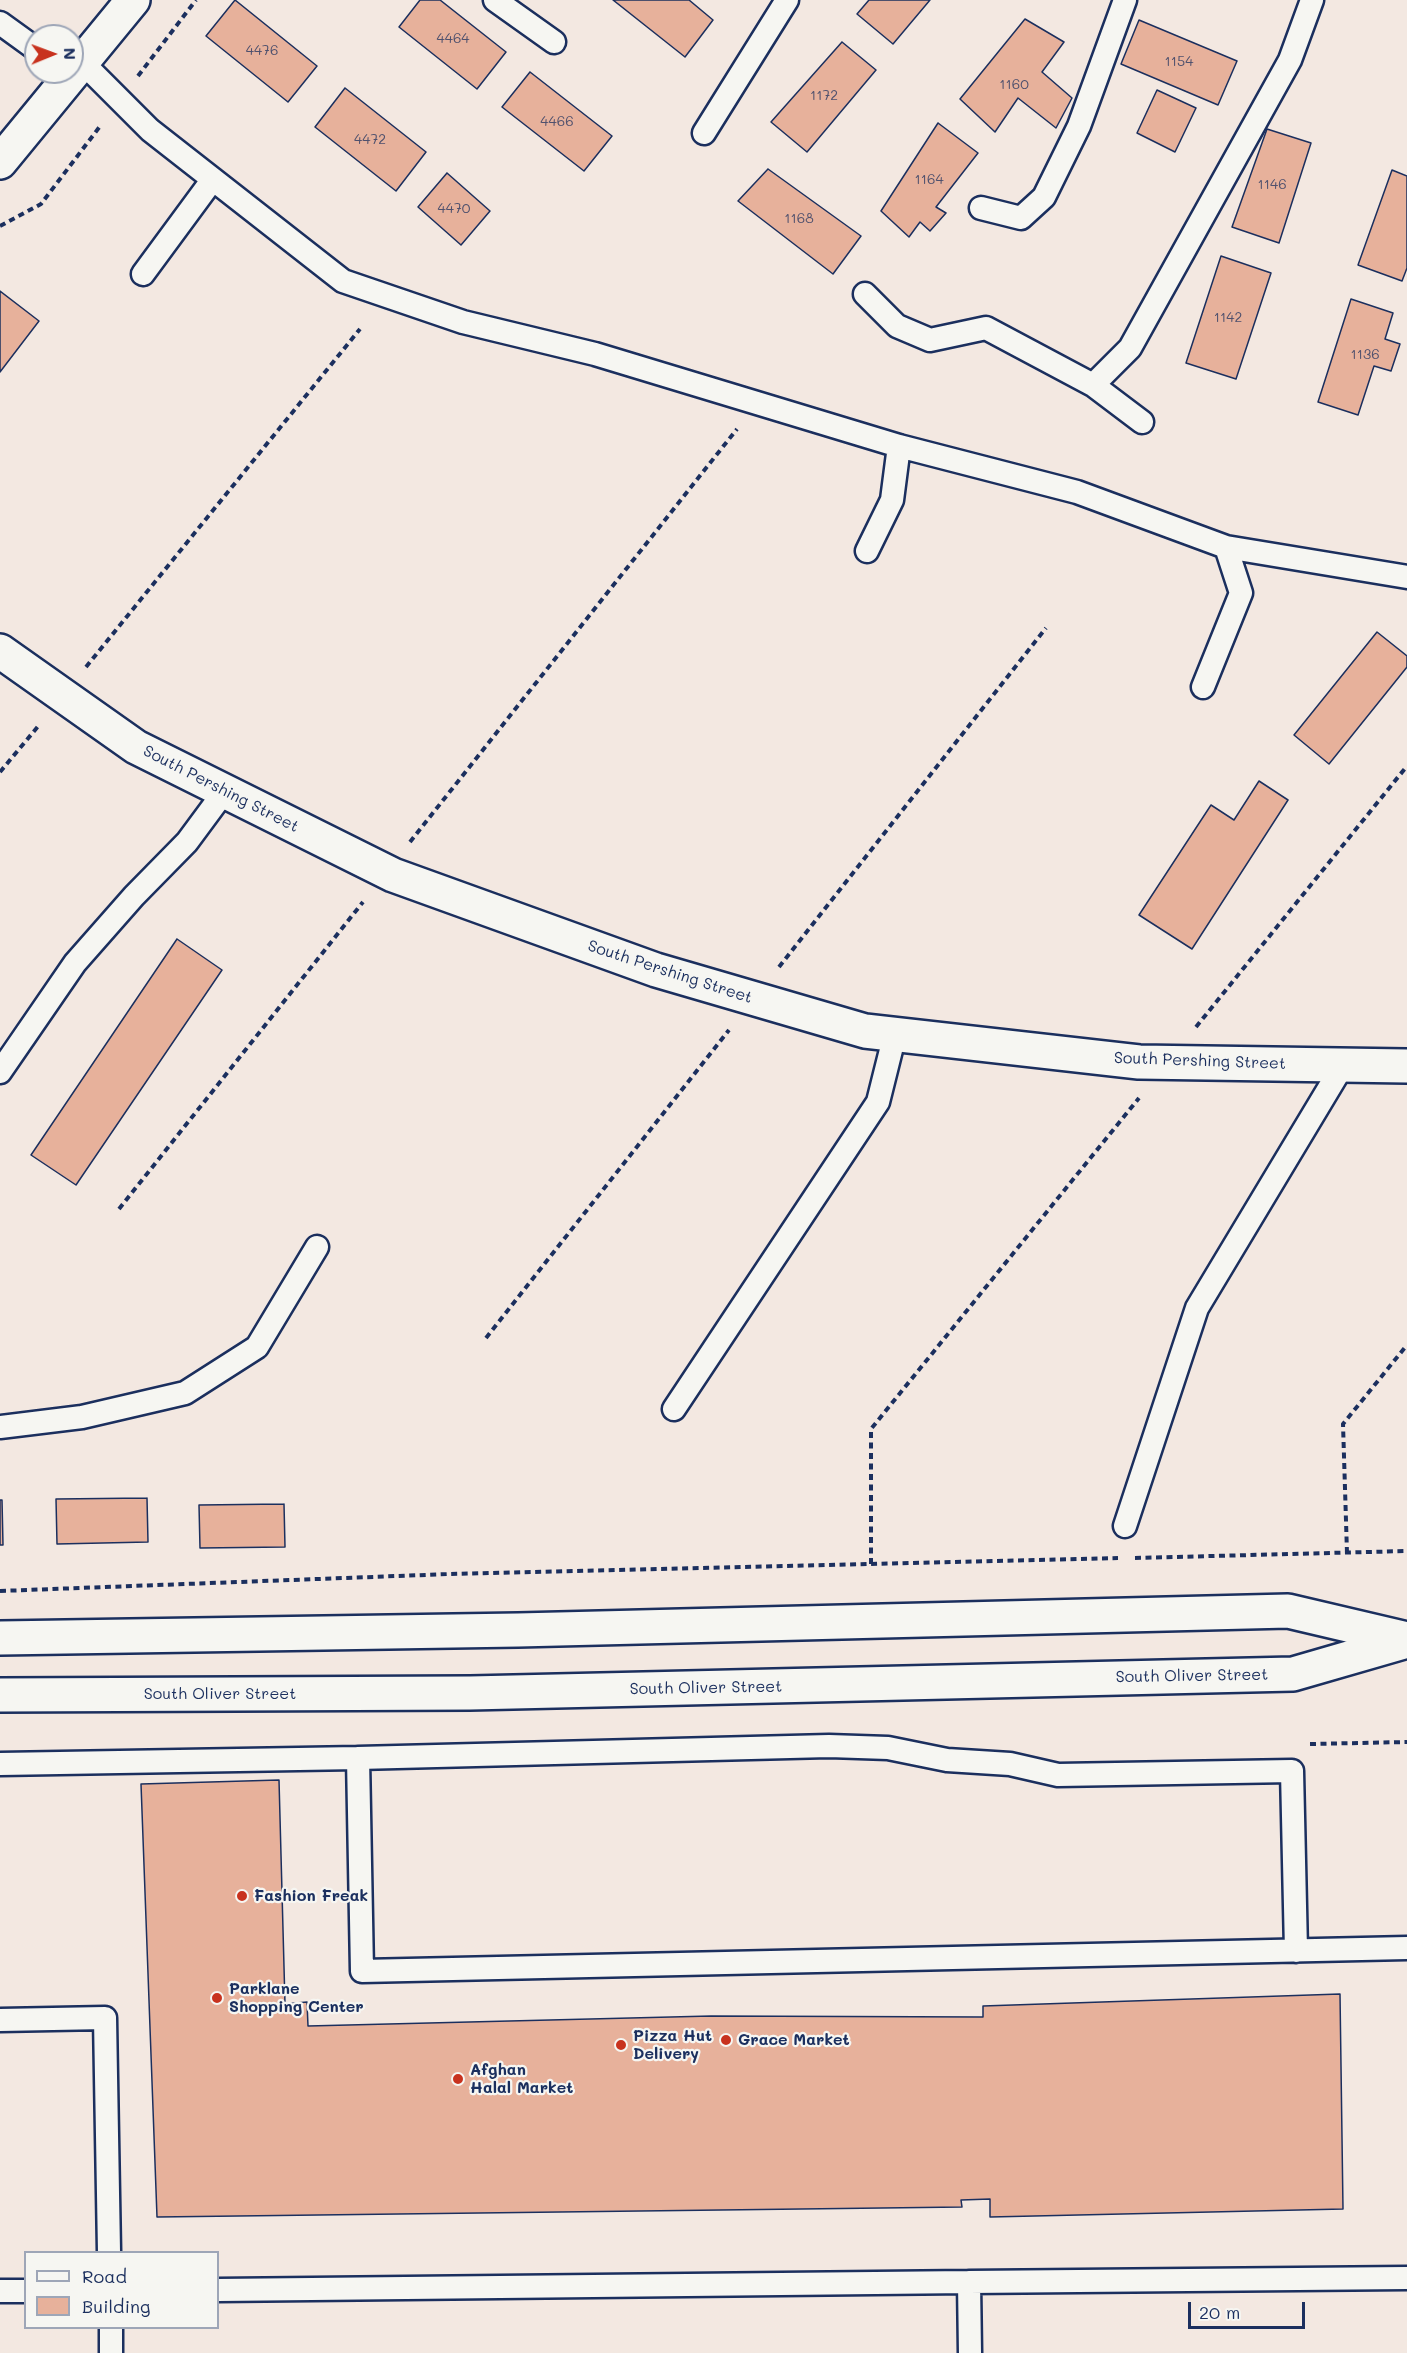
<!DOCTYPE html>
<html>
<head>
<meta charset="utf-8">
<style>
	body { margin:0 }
	#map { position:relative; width:1407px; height:2353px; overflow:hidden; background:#f3e8e1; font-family:Mali,sans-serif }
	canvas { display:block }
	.legend { position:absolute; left:24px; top:2251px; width:195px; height:78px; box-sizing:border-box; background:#f6f6f2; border:2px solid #9ea6b7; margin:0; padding:8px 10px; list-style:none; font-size:18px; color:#1b2f5e }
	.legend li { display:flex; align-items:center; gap:12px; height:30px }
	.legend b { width:30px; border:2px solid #9ea6b7 }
	.north { position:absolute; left:24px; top:24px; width:60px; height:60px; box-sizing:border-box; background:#f6f6f2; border:2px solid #9ea6b7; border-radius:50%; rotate:89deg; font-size:16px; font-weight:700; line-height:24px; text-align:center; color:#1b2f5e }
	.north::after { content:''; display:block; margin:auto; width:21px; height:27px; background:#c8321e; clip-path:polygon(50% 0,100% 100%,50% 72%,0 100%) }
	.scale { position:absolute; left:1188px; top:2302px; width:117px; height:27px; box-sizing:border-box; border:3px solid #1b2f5e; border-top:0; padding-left:8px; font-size:18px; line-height:21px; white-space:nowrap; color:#1b2f5e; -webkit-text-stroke:4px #f6f6f2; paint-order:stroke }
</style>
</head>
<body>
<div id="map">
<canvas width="1407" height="2353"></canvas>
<ul class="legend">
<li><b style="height:8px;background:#f6f6f2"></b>Road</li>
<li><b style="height:16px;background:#e7b19b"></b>Building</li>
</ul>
<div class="north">N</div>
<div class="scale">20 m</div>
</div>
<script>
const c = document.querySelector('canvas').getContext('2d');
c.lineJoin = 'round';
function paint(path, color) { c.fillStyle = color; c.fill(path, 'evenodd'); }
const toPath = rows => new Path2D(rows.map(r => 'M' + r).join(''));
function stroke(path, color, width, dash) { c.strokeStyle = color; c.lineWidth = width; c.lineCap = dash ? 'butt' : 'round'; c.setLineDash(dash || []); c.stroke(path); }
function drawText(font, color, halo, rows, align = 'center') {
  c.font = font + ' Mali,sans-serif'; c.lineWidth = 4.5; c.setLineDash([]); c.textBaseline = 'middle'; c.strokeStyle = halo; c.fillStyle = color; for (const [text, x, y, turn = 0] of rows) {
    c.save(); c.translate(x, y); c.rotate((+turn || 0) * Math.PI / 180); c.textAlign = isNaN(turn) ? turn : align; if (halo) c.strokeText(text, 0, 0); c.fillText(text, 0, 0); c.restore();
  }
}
const building = toPath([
	[235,0,317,66,288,102,206,36,235,0],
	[420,0,440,0,506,52,477,89,399,27,420,0],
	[613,0,689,0,713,20,685,57,613,0],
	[869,0,930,0,893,44,857,14,869,0],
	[1025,19,1064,42,1042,72,1072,98,1056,128,1018,98,995,132,960,99,1025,19],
	[1139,20,1237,61,1218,105,1121,64,1139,20],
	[842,42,876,70,807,152,771,122,842,42],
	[530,72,612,136,584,171,502,107,530,72],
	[345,88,426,152,396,191,315,127,345,88],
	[1157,90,1196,108,1175,152,1137,133,1157,90],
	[938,123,978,153,936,207,946,213,930,231,920,222,909,237,881,211,938,123],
	[1267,129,1311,143,1279,243,1232,227,1267,129],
	[768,169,861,236,833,274,738,201,768,169],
	[1392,170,1407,176,1407,268,1402,281,1358,265,1392,170],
	[447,173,490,211,461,245,418,207,447,173],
	[1221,256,1271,273,1236,379,1186,363,1221,256],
	[0,291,39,321,0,372,0,291],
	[1351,299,1393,313,1385,339,1400,344,1391,371,1374,366,1358,415,1318,402,1351,299],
	[1377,632,1407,656,1407,667,1329,764,1294,735,1377,632],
	[1259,781,1288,800,1192,949,1139,915,1211,805,1234,820,1259,781],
	[177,939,222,970,76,1185,31,1155,177,939],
	[147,1498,148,1542,57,1544,56,1499,147,1498],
	[0,1500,2,1500,3,1545,0,1545,0,1500],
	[284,1504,285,1547,200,1548,199,1505,284,1504],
	[279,1780,285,2004,307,2002,308,2026,711,2016,983,2017,983,2006,1340,1994,1343,2209,990,2217,990,2199,961,2200,962,2207,157,2217,141,1784,279,1780]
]);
const path = toPath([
	[138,76,196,0],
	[0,226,41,204,101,125],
	[86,667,360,329],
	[0,772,40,724],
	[410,842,737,429],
	[779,967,1046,628],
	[1196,1027,1407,766],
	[119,1209,363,902],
	[486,1338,729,1030],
	[1347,1553,1343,1424,1407,1345],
	[1135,1558,1407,1551],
	[871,1564,871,1429,1139,1098],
	[0,1591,450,1574,1118,1558],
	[1310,1744,1407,1742]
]);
const lane = toPath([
	[495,0,554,42],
	[0,23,36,49],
	[82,62,150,130,343,281,463,322,595,354,899,446,1077,492,1226,547,1407,577],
	[704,133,787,0],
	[981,208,1021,218,1044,197,1079,126,1125,0],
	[143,274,213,179],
	[865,294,897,326,930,340,986,328,1093,385,1130,348,1290,60,1312,0],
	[1093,385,1142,422],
	[867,551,892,500,899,446],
	[1203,687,1241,593,1226,547],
	[0,1072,75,963,134,896,187,842,224,792],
	[674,1409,878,1102,895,1034],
	[0,1427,82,1417,185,1393,257,1347,317,1247],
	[1125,1526,1197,1308,1343,1065],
	[358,1758,829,1746,888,1748,947,1760,1010,1764,1058,1775,1292,1771,1296,1951],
	[0,1764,358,1758,362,1971,1407,1948],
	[0,2020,105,2018,109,2252],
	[218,2290,969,2282],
	[0,2291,26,2291],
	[111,2328,111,2353],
	[970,2353,969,2282,1407,2278]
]);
const street = toPath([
	[0,162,133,0],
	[0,651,136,747,393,875,656,970,865,1031,1139,1062,1407,1066]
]);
const secondary = toPath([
	[0,1638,518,1630,1288,1611,1407,1639],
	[0,1695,470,1693,1293,1674,1407,1641]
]);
const markers = [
	[242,1896,6,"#c8321e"],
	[217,1998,6,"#c8321e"],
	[726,2040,6,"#c8321e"],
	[621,2045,6,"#c8321e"],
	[458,2079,6,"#c8321e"]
];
const numberNames = [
	["4464",453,39],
	["4476",262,51],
	["1154",1179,62],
	["1160",1014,85],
	["1172",824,96],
	["4466",557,122],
	["4472",370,140],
	["1164",929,180],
	["1146",1272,185],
	["4470",454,209],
	["1168",799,219],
	["1142",1228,318],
	["1136",1365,355]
];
const streetNames = [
	["South Pershing Street",221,789,27],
	["South Pershing Street",670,972,18],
	["South Pershing Street",1200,1061,2],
	["South Oliver Street",1192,1676,-1],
	["South Oliver Street",706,1688,-1],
	["South Oliver Street",220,1694]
];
const poiNames = [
	["Fashion Freak",254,1896],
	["Parklane",229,1989],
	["Shopping Center",229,2007],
	["Pizza Hut",633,2036],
	["Delivery",633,2054],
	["Grace Market",738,2040],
	["Afghan",470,2070],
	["Halal Market",470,2088]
];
paint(building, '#e7b19b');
stroke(building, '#1b2f5e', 1.5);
stroke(lane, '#1b2f5e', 27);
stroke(street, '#1b2f5e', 38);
stroke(secondary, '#1b2f5e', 38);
stroke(path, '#1b2f5e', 4, [6, 4.5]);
stroke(lane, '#f6f6f2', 22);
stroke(street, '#f6f6f2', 33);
stroke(secondary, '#f6f6f2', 33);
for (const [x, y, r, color] of markers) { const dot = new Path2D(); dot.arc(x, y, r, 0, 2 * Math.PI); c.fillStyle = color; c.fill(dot); stroke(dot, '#f6f6f2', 2); }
drawText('14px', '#4e506d', null, numberNames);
drawText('16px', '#1b2f5e', '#f6f6f2', streetNames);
drawText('bold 16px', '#1b2f5e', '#f6f6f2', poiNames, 'left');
</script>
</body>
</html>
